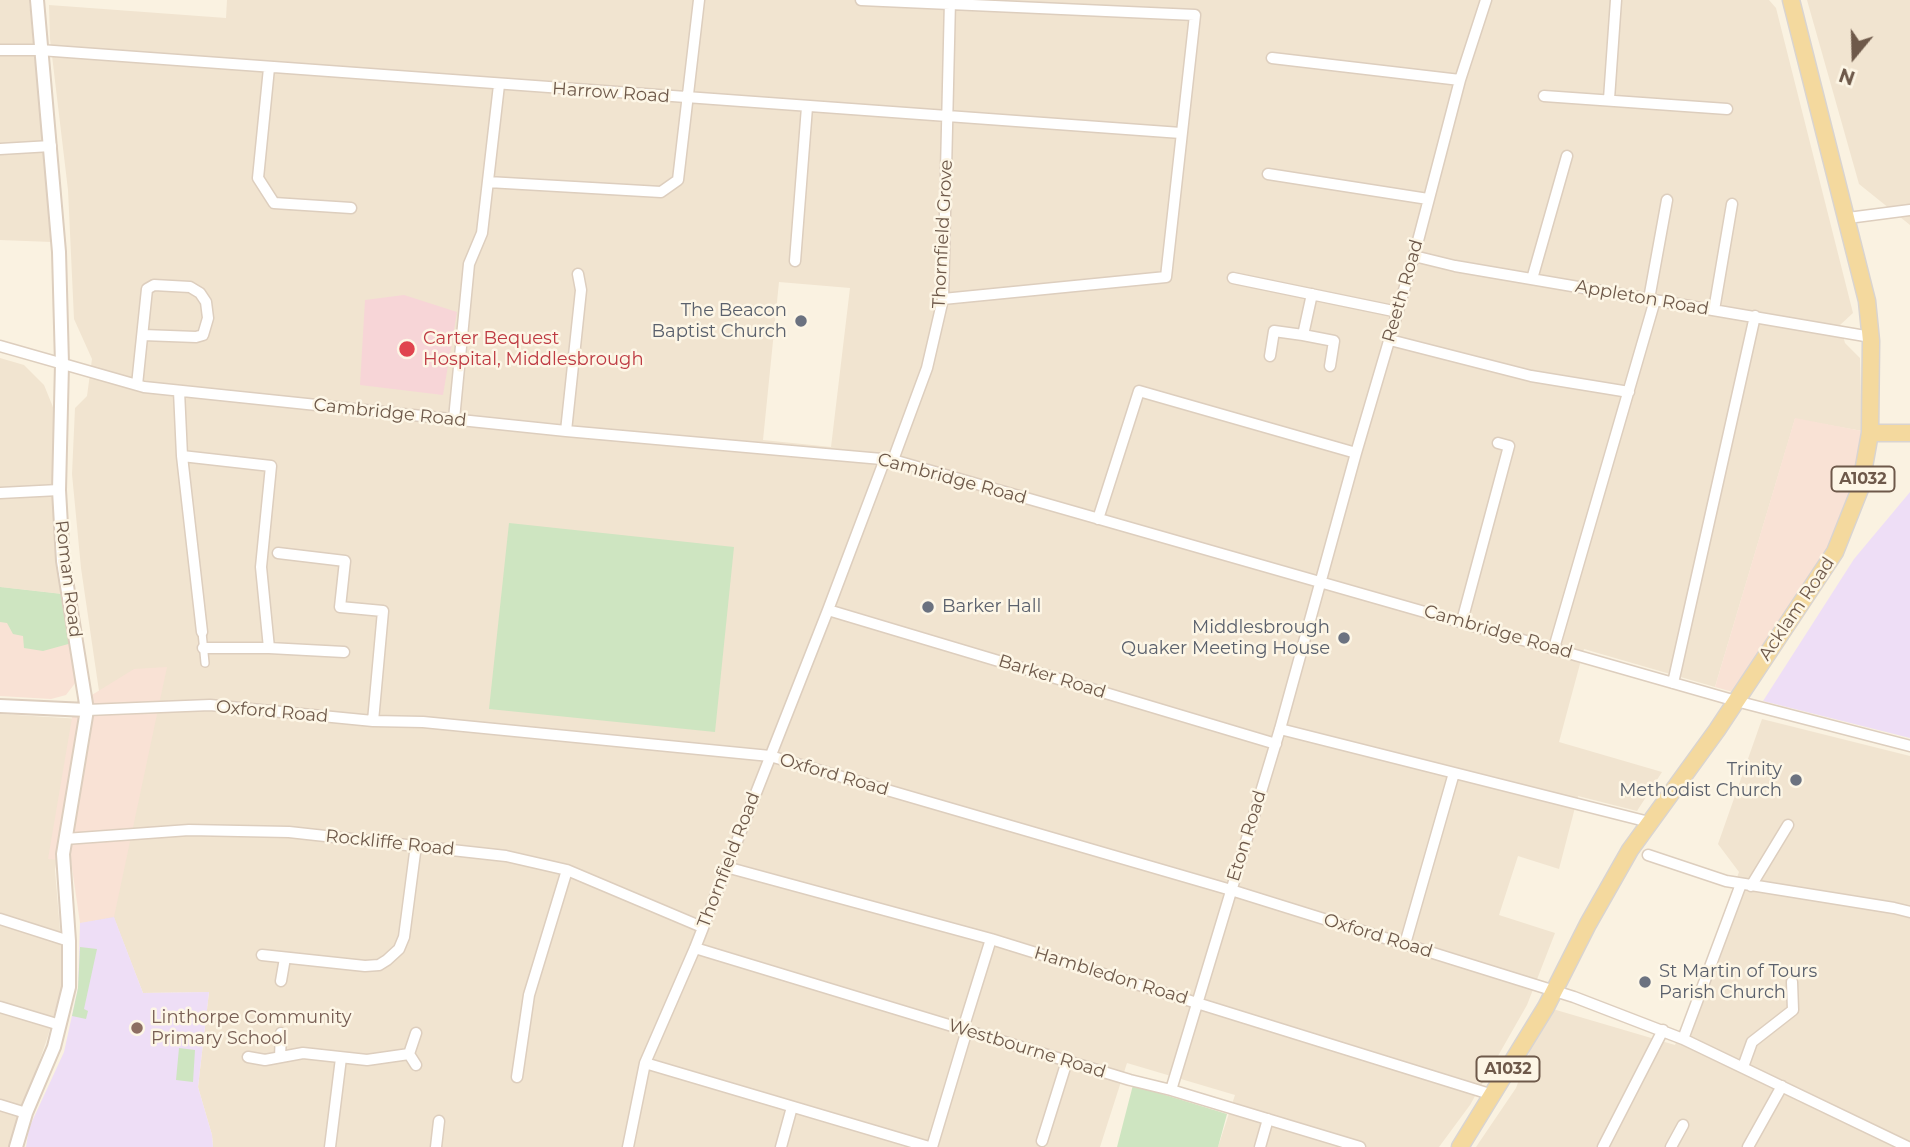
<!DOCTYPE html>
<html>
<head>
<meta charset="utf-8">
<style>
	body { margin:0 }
	#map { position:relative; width:1910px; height:1147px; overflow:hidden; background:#faf2e1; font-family:Montserrat,sans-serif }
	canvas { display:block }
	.north { position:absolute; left:1819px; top:21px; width:70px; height:70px; -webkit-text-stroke:5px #fdf6e6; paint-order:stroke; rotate:199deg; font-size:19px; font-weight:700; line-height:28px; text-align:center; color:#6e594a }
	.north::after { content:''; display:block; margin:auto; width:24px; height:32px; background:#6e594a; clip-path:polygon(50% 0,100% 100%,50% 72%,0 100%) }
</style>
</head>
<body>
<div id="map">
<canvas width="1910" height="1147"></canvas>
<div class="north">N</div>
</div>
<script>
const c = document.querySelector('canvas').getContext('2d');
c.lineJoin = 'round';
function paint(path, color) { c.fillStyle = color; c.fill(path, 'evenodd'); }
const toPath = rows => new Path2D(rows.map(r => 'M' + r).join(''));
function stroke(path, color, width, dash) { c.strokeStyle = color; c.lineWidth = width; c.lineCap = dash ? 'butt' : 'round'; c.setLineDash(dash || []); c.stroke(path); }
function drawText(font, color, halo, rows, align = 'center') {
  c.font = font + ' Montserrat,sans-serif'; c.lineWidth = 5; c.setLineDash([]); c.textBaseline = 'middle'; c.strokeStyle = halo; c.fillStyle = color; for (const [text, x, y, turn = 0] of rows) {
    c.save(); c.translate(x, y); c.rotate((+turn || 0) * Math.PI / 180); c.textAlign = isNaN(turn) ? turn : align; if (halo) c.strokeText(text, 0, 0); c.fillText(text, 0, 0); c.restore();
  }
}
const residential = toPath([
	[0,0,29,0,52,242,0,240],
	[227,0,1769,0,1776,8,1853,313,1840,325,1845,343,1860,358,1862,431,1795,419,1715,687,1584,649,1559,742,1662,772,1637,811,1578,796,1559,869,1518,856,1499,915,1555,933,1527,1005,1470,1105,1439,1147,1218,1147,1235,1095,1127,1063,1100,1147,213,1147,212,1135,198,1087,209,992,143,993,114,918,80,923,100,698,81,568,72,474,75,408,87,396,92,359,74,319,68,190,50,39,49,5,226,18],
	[779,282,850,288,831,447,763,440],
	[1807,0,1910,0,1910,225,1859,184],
	[0,358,24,365,44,385,55,412,62,594,0,587],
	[0,714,81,719,55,870,64,979,48,1036,10,1147,0,1147],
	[1762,719,1910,756,1910,1147,1476,1147,1516,1088,1546,1007,1675,1045,1739,872,1718,844]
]);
const commercial = toPath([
	[1795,418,1862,431,1847,509,1816,569,1733,692,1715,687],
	[0,587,62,594,76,682,66,695,51,699,0,696],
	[167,667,114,917,80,923,71,861,48,859,74,706,134,669]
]);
const education = toPath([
	[1910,492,1910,738,1763,701,1854,559],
	[114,917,143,993,209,992,198,1087,212,1135,213,1147,26,1147,29,1128,64,1052,78,988,80,923]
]);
const medical = toPath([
	[404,295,457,312,443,395,360,385,365,300]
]);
const green = toPath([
	[509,523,734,547,715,732,489,709],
	[0,587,62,594,72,643,43,651,24,648,23,636,13,634,7,623,0,622],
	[80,947,97,949,84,1009,88,1011,86,1019,72,1016,78,988],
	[179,1048,195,1050,193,1082,176,1080],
	[1133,1085,1227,1114,1218,1147,1117,1147]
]);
const pedestrian = toPath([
	[202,632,205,663]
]);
const minor = toPath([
	[861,0,1195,15,1166,277,943,299],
	[0,50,40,50,1181,133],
	[1272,58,1460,80],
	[269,68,258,178,274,203,351,208],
	[1544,96,1727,109],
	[1609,99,1616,0],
	[0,149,51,146],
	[1268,174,1428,199],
	[488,182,661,192,678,180,699,0],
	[1848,218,1910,210],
	[1414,256,1455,266,1871,337],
	[795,261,807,107],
	[1233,278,1398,312],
	[1532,279,1567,156],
	[1649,299,1667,200],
	[1714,310,1732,204],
	[1303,335,1312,294],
	[1390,340,1531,376,1629,392],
	[0,346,144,387,566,431,893,460,1736,701,1910,746],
	[1270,356,1274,331,1303,335,1334,341,1330,366],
	[137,385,147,289,154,285,190,287,200,293,206,302,208,318,203,335,196,337,143,335],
	[179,391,182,456,202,632],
	[454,419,469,264,482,233,499,85],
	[566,431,581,290,578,274],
	[182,456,271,466,261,567,269,648,344,652],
	[893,460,927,368,943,299,950,0],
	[0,493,59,490],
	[1098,519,1139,391,1356,453],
	[278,553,345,561,340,607,383,611,373,721],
	[828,610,1276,744],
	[1462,621,1509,446,1498,443],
	[203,648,269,648],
	[1554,648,1655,300],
	[1673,683,1755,316],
	[87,710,210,705,373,721,423,722,770,756,1231,890,1574,997,1683,1039,1908,1147],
	[1280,729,1649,822],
	[65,839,189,830,289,832,506,856,567,870,702,927],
	[1648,855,1726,881,1894,908,1910,912],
	[726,867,991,939,1493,1095],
	[1751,886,1788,825],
	[0,919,69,941],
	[1405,944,1454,773],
	[695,948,1130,1080,1171,1090,1360,1147],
	[262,955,365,966,379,965,387,960,399,949,404,937,416,845],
	[281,981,285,958],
	[0,1007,60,1025],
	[963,1029,991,939],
	[1683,1039,1741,884],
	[409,1054,416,1065],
	[248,1057,265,1060,303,1053,367,1060,409,1054,416,1033],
	[280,1057,281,1033],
	[645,1063,929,1147],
	[1743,1067,1752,1042,1793,1010,1792,982],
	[517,1077,529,995,567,870],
	[1171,1090,1280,729,1356,453,1414,256,1460,80,1486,0],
	[0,1105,26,1113],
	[1042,1141,1067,1061],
	[330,1147,341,1058],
	[436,1147,439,1121],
	[628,1147,645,1063,695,948,828,610,885,459],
	[781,1147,792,1107],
	[932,1147,967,1030],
	[1260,1147,1268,1119],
	[1603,1147,1663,1030],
	[1671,1147,1683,1125],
	[1748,1147,1782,1086]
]);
const tertiary = toPath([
	[0,706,87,710],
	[16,1147,26,1113,54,1047,69,987,69,941,63,854,87,710,63,561,59,490,62,364,59,252,37,0]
]);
const primary = toPath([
	[1870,433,1910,433],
	[1460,1147,1546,1007,1588,924,1630,850,1717,730,1835,552,1860,489,1870,433,1871,341,1867,301,1791,0]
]);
const markers = [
	[801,321,7,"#6b7280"],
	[407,349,9,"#e0444e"],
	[928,607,7,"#6b7280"],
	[1344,638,7,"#6b7280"],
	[1796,780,7,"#6b7280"],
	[1645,982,7,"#6b7280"],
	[137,1028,7,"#8d6e63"]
];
const shields = [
	[1863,479,63],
	[1508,1069,63]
];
const shieldNames = [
	["A1032",1863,479],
	["A1032",1508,1069]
];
const streetNames = [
	["Harrow Road",611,93,4],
	["Thornfield Grove",943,234,-87],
	["Reeth Road",1403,291,-74],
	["Appleton Road",1642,298,10],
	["Cambridge Road",390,413,6],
	["Cambridge Road",952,479,15],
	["Roman Road",68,579,83],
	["Acklam Road",1797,609,-56],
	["Cambridge Road",1498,632,16],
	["Barker Road",1052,677,17],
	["Oxford Road",272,712,5],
	["Oxford Road",834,775,16],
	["Eton Road",1247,836,-73],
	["Rockliffe Road",390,843,6],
	["Thornfield Road",729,860,-69],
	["Oxford Road",1378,936,17],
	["Hambledon Road",1111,976,17],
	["Westbourne Road",1027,1049,17]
];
const worshipNames = [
	["The Beacon",787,311],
	["Baptist Church",787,332],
	["Barker Hall",942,607,"left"],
	["Middlesbrough",1330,628],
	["Quaker Meeting House",1330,649],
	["Trinity",1782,770],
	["Methodist Church",1782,791],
	["St Martin of Tours",1659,972,"left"],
	["Parish Church",1659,993,"left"]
];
const healthNames = [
	["Carter Bequest",423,339],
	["Hospital, Middlesbrough",423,360]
];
const educationNames = [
	["Linthorpe Community",151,1018],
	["Primary School",151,1039]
];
paint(residential, '#f1e4d0');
paint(commercial, '#f9e2d5');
paint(education, '#eedef6');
paint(medical, '#f7d5d7');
paint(green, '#cee5c1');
stroke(pedestrian, '#ddcebe', 10);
stroke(minor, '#ddcebe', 13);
stroke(tertiary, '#ddcebe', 16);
stroke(primary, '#d9d4d0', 19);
stroke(pedestrian, '#fff', 7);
stroke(minor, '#fff', 10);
stroke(tertiary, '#fff', 12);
stroke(primary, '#f4d99e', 16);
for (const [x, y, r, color] of markers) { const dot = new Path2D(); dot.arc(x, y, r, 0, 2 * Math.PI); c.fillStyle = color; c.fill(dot); stroke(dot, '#fdf6e6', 2.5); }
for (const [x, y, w] of shields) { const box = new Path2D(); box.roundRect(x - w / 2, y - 12.5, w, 25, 5); c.fillStyle = '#fdf6e6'; c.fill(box); stroke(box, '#6e594a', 2); }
drawText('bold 16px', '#6e594a', null, shieldNames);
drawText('18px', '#6e594a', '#fdf6e6', streetNames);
drawText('18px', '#5b616d', '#fdf6e6', worshipNames, 'right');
drawText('18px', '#be3a42', '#fdf6e6', healthNames, 'left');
drawText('18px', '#785e54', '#fdf6e6', educationNames, 'left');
</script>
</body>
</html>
